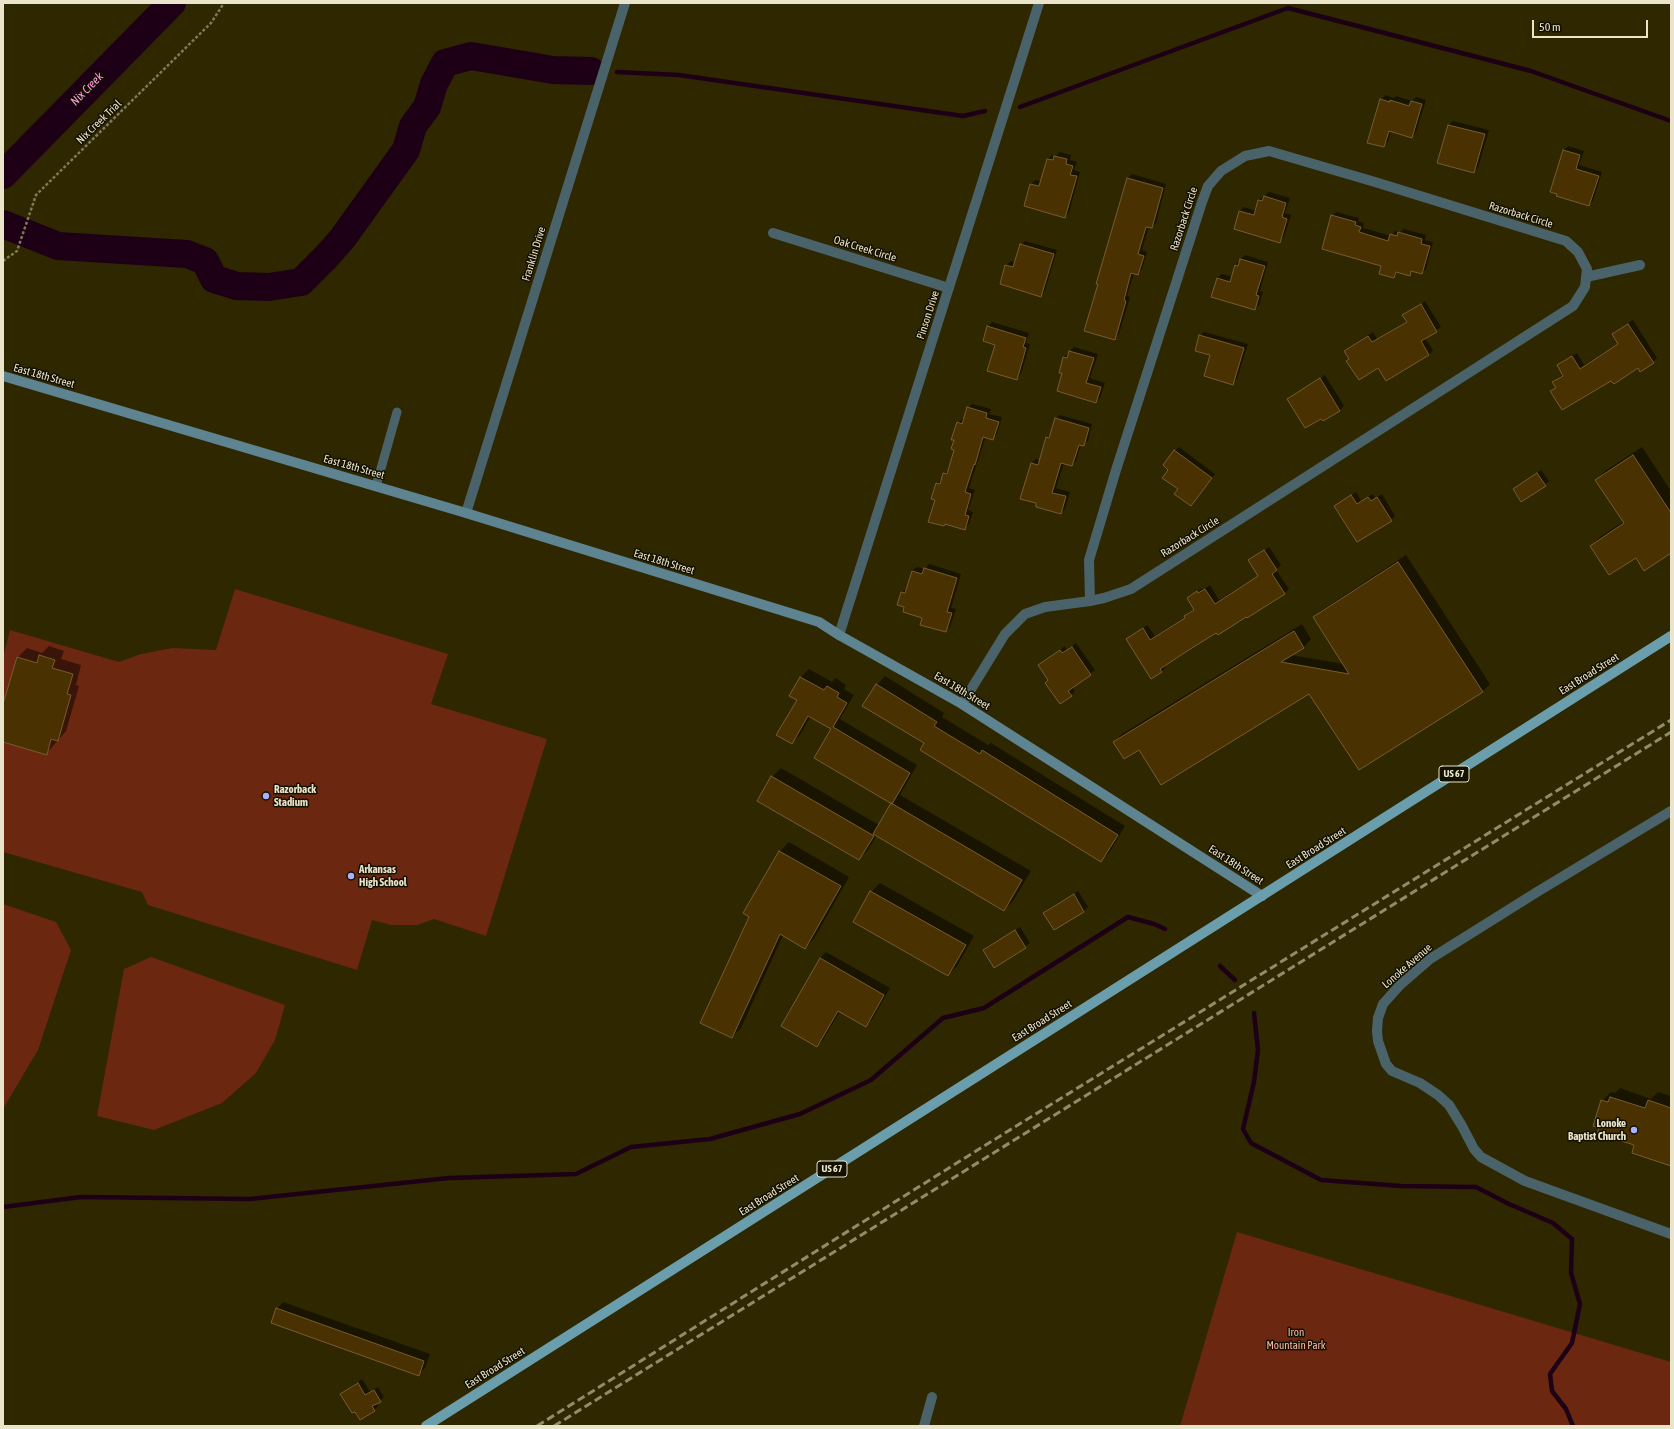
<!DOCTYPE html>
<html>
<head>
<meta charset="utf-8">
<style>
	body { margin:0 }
	#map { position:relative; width:1674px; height:1429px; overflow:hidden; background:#2e2700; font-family:"Asap Condensed",sans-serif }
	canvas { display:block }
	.frame { position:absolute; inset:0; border:4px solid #e9e4ca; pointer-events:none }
	.scale { position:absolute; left:1532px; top:20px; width:116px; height:18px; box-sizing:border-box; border:2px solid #e9e4ca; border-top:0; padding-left:5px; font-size:12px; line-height:14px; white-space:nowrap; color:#e9e4ca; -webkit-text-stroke:3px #141000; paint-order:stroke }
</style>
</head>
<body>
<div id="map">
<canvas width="1674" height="1429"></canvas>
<div class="frame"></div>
<div class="scale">50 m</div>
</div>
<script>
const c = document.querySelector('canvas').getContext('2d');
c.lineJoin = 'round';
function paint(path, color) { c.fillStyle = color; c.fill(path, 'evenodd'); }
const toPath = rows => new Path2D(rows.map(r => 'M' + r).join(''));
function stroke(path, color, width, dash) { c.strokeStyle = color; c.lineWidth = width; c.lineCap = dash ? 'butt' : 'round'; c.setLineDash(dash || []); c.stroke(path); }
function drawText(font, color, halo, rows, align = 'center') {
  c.font = font + ' "Asap Condensed",sans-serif'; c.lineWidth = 3; c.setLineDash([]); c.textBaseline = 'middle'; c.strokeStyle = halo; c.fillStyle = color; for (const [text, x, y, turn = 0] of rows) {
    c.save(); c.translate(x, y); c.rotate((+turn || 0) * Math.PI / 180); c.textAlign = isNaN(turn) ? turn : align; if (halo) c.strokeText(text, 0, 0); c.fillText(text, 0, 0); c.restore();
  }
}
const green = toPath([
	[235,589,448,654,431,704,547,739,486,936,434,919,417,925,391,925,372,920,357,970,148,905,142,892,3,852,3,657,10,630,119,662,141,654,173,648,216,650],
	[3,904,56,922,71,950,38,1050,3,1109],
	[151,957,285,1005,275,1040,256,1073,222,1103,154,1130,97,1116,124,969],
	[1237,1232,1671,1362,1671,1426,1180,1426]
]);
const shadow = toPath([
	[1385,95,1394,98,1396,96,1412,101,1416,97,1426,100,1416,132,1411,137,1391,130,1388,142,1383,146,1381,100],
	[1453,121,1489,130,1478,168,1473,172,1449,125],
	[1568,146,1584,151,1579,165,1602,172,1593,201,1589,205,1551,191,1564,150],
	[1060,152,1071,155,1070,160,1077,162,1074,170,1080,172,1069,213,1065,217,1025,206,1031,184,1035,180,1041,181,1048,159,1052,155,1056,156],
	[1132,174,1166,184,1156,223,1151,227,1149,226,1142,250,1147,252,1142,269,1138,274,1134,273,1127,296,1130,297,1119,334,1115,338,1127,179],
	[1269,192,1290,198,1285,213,1291,215,1284,237,1280,241,1240,211,1244,207,1256,211,1259,200],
	[1336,212,1359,218,1358,221,1364,223,1363,228,1391,236,1395,231,1400,232,1404,229,1426,235,1425,240,1433,242,1426,269,1422,273,1414,271,1409,275,1398,272,1394,277,1332,216],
	[1025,241,1057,250,1045,291,1041,296,1001,284,1006,265,1011,261,1016,262,1021,245],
	[1245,255,1268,262,1260,291,1263,292,1259,305,1255,309,1217,278,1222,274,1232,277,1235,265],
	[1425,301,1441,327,1425,338,1433,350,1429,355,1386,380,1378,367,1350,358,1346,351,1350,347,1373,332,1377,339,1407,321,1404,315],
	[1633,320,1657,358,1653,362,1639,367,1612,379,1551,391,1556,387,1553,382,1563,374,1558,365,1562,361,1577,353,1584,365,1619,343,1613,334],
	[992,322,1029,333,1026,343,1030,344,1021,374,1017,379,996,344,988,327],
	[1204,332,1248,344,1237,379,1233,383,1212,355,1200,336],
	[1074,347,1098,354,1090,378,1105,383,1100,398,1096,402,1063,373,1064,357],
	[1325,375,1344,406,1339,411,1288,399],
	[972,404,991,409,989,414,1002,417,997,434,993,438,986,436,969,488,975,490,968,510,973,512,969,524,965,529,936,499,932,498,937,483,942,479,944,474,949,470,956,450,958,423,962,419,965,420,968,408],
	[1060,415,1092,424,1088,441,1083,445,1081,444,1076,461,1072,465,1064,463,1056,488,1070,492,1065,509,1061,513,1032,463,1036,459,1040,460,1047,438,1051,434,1055,419],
	[1179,447,1215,474,1195,500,1179,489,1170,470,1175,451],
	[1642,447,1671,491,1671,552,1636,556,1591,546,1600,537,1624,521,1596,480,1605,471],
	[1541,470,1549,481,1545,485,1514,489],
	[1356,492,1361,501,1373,494,1375,498,1382,494,1395,516,1391,520,1336,506],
	[1269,547,1281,565,1276,570,1289,589,1284,593,1217,632,1164,665,1166,667,1161,672,1127,640,1147,625,1155,636,1185,617,1185,616,1189,612,1194,609,1188,599,1202,588,1203,590,1210,585,1219,600,1259,575,1249,561],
	[1406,555,1490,684,1483,691,1359,769,1309,692,1139,748,1114,742,1122,734,1302,624,1311,639,1304,647,1291,655,1344,664,1315,617,1322,610],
	[929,564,961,574,951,608,956,609,950,627,946,631,906,606,899,604,902,592,907,588,912,571,917,567,925,569],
	[1076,643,1095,670,1072,687,1075,691,1071,696,1049,680,1039,665,1065,646,1067,650],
	[49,646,64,651,61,659,81,665,76,685,79,686,66,731,46,754,3,741,3,707,18,657,27,648,42,653],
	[809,669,832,682,836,678,846,685,844,689,854,695,840,719,917,765,900,795,1031,871,1013,901,1004,910,877,835,868,850,859,859,772,777,781,768,879,825,893,803,815,758,832,728,811,716,800,735,792,743,798,700,791,695,801,677],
	[885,676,944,713,942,717,988,745,991,743,1125,826,1109,853,1100,861,925,743,877,685],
	[789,842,849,877,814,939,805,947,783,935,741,1028,732,1037,750,916,745,913,780,851],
	[880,883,974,936,957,966,948,975,871,892],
	[1078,891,1088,907,1084,911,1054,929,1044,913,1048,909],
	[1020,927,1030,943,994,967,984,950,988,946],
	[826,952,890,988,872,1020,866,1026,840,1011,823,1040,817,1046,820,958],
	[1620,1088,1651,1099,1658,1092,1671,1096,1671,1165,1600,1127,1602,1101,1611,1092,1615,1093],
	[283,1302,430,1354,425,1368,418,1374,277,1309],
	[362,1379,370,1392,378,1387,384,1397,377,1403,378,1406,374,1410,341,1394]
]);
const stream = toPath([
	[617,72,679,75,963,116,985,111],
	[1020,107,1288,8,1531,71,1671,121],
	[1220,966,1235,980],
	[1254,1013,1258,1050,1254,1082,1243,1129,1251,1143,1321,1180,1401,1186,1476,1187,1509,1204,1553,1223,1572,1239,1571,1273,1580,1304,1572,1343,1550,1374,1552,1391,1566,1409,1573,1426],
	[3,1207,81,1197,250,1199,449,1178,576,1174,631,1147,710,1139,800,1114,871,1080,943,1018,984,1008,1128,917,1154,924,1165,929]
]);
const river = toPath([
	[3,175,172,3],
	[3,224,58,246,187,254,205,261,214,279,237,286,269,287,301,282,326,257,342,239,406,150,413,126,427,107,434,84,445,63,471,56,553,70,591,71]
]);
const building = toPath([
	[1380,99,1390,102,1390,100,1409,106,1411,101,1422,104,1412,138,1389,131,1384,147,1367,143,1380,99],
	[1448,125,1485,134,1474,173,1437,163,1448,125],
	[1563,150,1580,155,1576,169,1599,176,1589,206,1556,196,1557,194,1550,192,1563,150],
	[1054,156,1067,159,1066,164,1073,166,1070,175,1077,176,1065,218,1024,206,1030,184,1039,186,1047,159,1053,160,1054,156],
	[1127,178,1163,188,1152,228,1146,227,1138,254,1144,256,1138,275,1131,273,1124,300,1126,301,1115,340,1084,331,1098,284,1096,284,1127,178],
	[1264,196,1286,203,1282,217,1287,219,1280,243,1234,229,1239,211,1254,215,1258,200,1262,201,1264,196],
	[1331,215,1356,222,1355,225,1361,227,1359,232,1388,241,1390,234,1397,236,1398,232,1422,239,1421,244,1430,246,1422,274,1411,271,1410,276,1396,272,1394,278,1379,274,1381,266,1322,249,1331,215],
	[1020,244,1054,254,1041,297,1000,284,1005,265,1013,267,1020,244],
	[1240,259,1265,266,1256,295,1259,296,1255,310,1211,297,1217,278,1230,282,1235,265,1238,266,1240,259],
	[1421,304,1437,332,1421,341,1429,355,1386,381,1378,368,1359,380,1346,361,1349,359,1344,351,1368,336,1372,342,1407,322,1402,315,1421,304],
	[1628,324,1654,363,1640,372,1638,368,1614,384,1611,381,1562,410,1550,391,1556,388,1552,382,1563,376,1557,365,1572,356,1580,369,1618,344,1612,334,1628,324],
	[987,326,1026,338,1023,347,1026,348,1017,380,987,371,995,345,983,341,987,326],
	[1199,335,1244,348,1233,385,1204,376,1210,355,1195,351,1199,335],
	[1069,351,1094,358,1086,383,1101,387,1096,403,1057,391,1062,373,1059,373,1063,357,1067,358,1069,351],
	[1320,378,1340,411,1323,421,1321,419,1305,428,1287,399,1320,378],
	[967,407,987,413,986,418,999,422,993,440,983,437,975,465,974,464,965,492,971,494,965,515,969,516,965,530,945,524,944,526,928,522,935,500,931,499,936,483,940,484,943,473,947,474,954,450,951,449,954,440,951,440,957,422,962,424,967,407],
	[1055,418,1089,428,1084,446,1079,445,1072,466,1061,463,1052,493,1066,496,1061,514,1036,507,1036,503,1020,499,1031,463,1038,465,1046,437,1049,438,1055,418],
	[1174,450,1212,478,1191,506,1174,494,1178,489,1162,478,1168,470,1163,465,1174,450],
	[1633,455,1671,513,1671,553,1644,571,1636,558,1609,575,1590,546,1624,523,1595,480,1633,455],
	[1537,473,1546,486,1521,502,1513,489,1537,473],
	[1351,495,1357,504,1368,497,1371,501,1377,497,1392,521,1357,542,1334,506,1351,495],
	[1264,550,1277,570,1272,574,1285,594,1247,618,1246,617,1218,635,1216,633,1184,653,1160,669,1162,672,1151,679,1126,639,1143,628,1150,640,1185,618,1184,616,1194,610,1187,598,1197,591,1198,593,1205,589,1215,604,1258,576,1248,560,1264,550],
	[1398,562,1483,692,1359,770,1309,694,1161,785,1139,750,1124,759,1113,742,1294,631,1304,648,1281,662,1349,674,1313,617,1398,562],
	[924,568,957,578,947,612,952,613,946,632,920,625,922,618,903,612,904,607,897,605,901,592,905,593,912,571,922,574,924,568],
	[1072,647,1091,675,1068,691,1072,696,1060,704,1045,683,1048,680,1038,665,1060,650,1062,653,1072,647],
	[39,655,55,660,52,668,73,674,67,694,71,695,58,741,51,739,47,755,3,742,3,704,17,657,37,663,39,655],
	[800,677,824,690,827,686,839,693,837,697,847,703,833,727,910,773,892,804,814,758,831,729,808,716,792,744,776,735,797,700,789,696,800,677],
	[876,684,937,722,934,726,980,754,982,750,1118,835,1101,862,920,750,924,743,862,706,876,684],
	[771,776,874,836,859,860,757,801,771,776],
	[891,803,1022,880,1004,911,873,834,891,803],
	[779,851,841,886,805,949,780,934,732,1038,700,1023,749,917,743,913,779,851],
	[870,891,966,945,948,976,853,922,870,891],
	[1074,894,1084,912,1054,930,1043,913,1074,894],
	[1015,930,1026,948,994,968,983,950,1015,930],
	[820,958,884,995,866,1027,838,1011,817,1047,781,1026,820,958],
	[1610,1097,1645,1108,1648,1100,1671,1108,1671,1166,1632,1153,1634,1145,1597,1133,1599,1128,1593,1126,1601,1100,1608,1102,1610,1097],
	[276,1308,424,1361,419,1376,271,1323,276,1308],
	[358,1383,365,1395,374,1390,381,1402,372,1406,375,1411,360,1420,355,1412,352,1413,340,1394,358,1383]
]);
const path = toPath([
	[3,261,17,251,36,195,211,23,224,3]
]);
const lane = toPath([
	[376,486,397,412]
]);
const street = toPath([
	[773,233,949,288],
	[1586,277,1640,265],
	[466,513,625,3],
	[839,635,1039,3],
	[962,704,1005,634,1025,614,1045,607,1090,601,1104,598,1131,589,1573,306,1585,287,1587,269,1578,252,1566,241,1375,182,1269,151,1245,156,1221,171,1208,186,1202,202,1116,470,1089,560,1090,601],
	[1671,811,1537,892,1430,959,1400,985,1383,1004,1378,1018,1377,1031,1378,1041,1386,1064,1392,1071,1420,1083,1438,1095,1449,1105,1462,1126,1474,1149,1481,1157,1525,1181,1671,1234],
	[924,1426,932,1397]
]);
const secondary = toPath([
	[3,376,466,513,819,622,839,635,962,704,1262,896]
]);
const primary = toPath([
	[426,1426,1671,636]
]);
const rail = toPath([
	[537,1426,976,1151,1671,720],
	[554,1426,1671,732]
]);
const markers = [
	[266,796,4,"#a7b1fc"],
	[351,876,4,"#a7b1fc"],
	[1634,1130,4,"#a7b1fc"]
];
const shields = [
	[1454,774,30],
	[832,1169,30]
];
const shieldNames = [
	["US 67",1454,774],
	["US 67",832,1169]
];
const streetNames = [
	["Nix Creek Trial",99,122,-44],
	["Razorback Circle",1521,215,17],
	["Razorback Circle",1184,219,-72],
	["Oak Creek Circle",865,249,17],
	["Franklin Drive",534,254,-73],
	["Pinson Drive",928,315,-72],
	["East 18th Street",44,376,16],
	["East 18th Street",354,467,16],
	["Razorback Circle",1190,537,-32],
	["East 18th Street",664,562,17],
	["East Broad Street",1589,674,-32],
	["East 18th Street",962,691,31],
	["East Broad Street",1316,848,-32],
	["East 18th Street",1236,865,33],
	["Lonoke Avenue",1407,966,-41],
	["East Broad Street",1042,1021,-32],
	["East Broad Street",769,1195,-32],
	["East Broad Street",495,1368,-32]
];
const poiNames = [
	["Razorback",274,790],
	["Stadium",274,803],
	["Arkansas",359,870],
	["High School",359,883],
	["Lonoke",1626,1124,"right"],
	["Baptist Church",1626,1137,"right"]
];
const parkNames = [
	["Iron",1296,1333],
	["Mountain Park",1296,1346]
];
const waterNames = [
	["Nix Creek",87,89,-46]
];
paint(green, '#6c2710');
paint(shadow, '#0007');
stroke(stream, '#1d0016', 4.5);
stroke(river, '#1d0016', 28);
paint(building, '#4a3101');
stroke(building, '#775c31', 1);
stroke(path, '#807958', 2.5, [3, 2]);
stroke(lane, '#4a636a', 9);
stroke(street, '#4a636a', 10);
stroke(secondary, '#5d8490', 10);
stroke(primary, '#6b9ead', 10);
stroke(rail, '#918b6b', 3, [8, 4]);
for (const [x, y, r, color] of markers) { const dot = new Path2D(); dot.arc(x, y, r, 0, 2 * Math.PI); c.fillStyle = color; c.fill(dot); stroke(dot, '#141000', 1.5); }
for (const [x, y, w] of shields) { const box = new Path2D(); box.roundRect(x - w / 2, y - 8, w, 16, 3); c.fillStyle = '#141000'; c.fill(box); stroke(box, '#e9e4ca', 1); }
drawText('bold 10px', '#e9e4ca', null, shieldNames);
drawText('11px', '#e9e4ca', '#141000', streetNames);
drawText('bold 11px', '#e9e4ca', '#141000', poiNames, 'left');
drawText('11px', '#fbb6a1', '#141000', parkNames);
drawText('italic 12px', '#ff9ee4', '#141000', waterNames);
</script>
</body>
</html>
